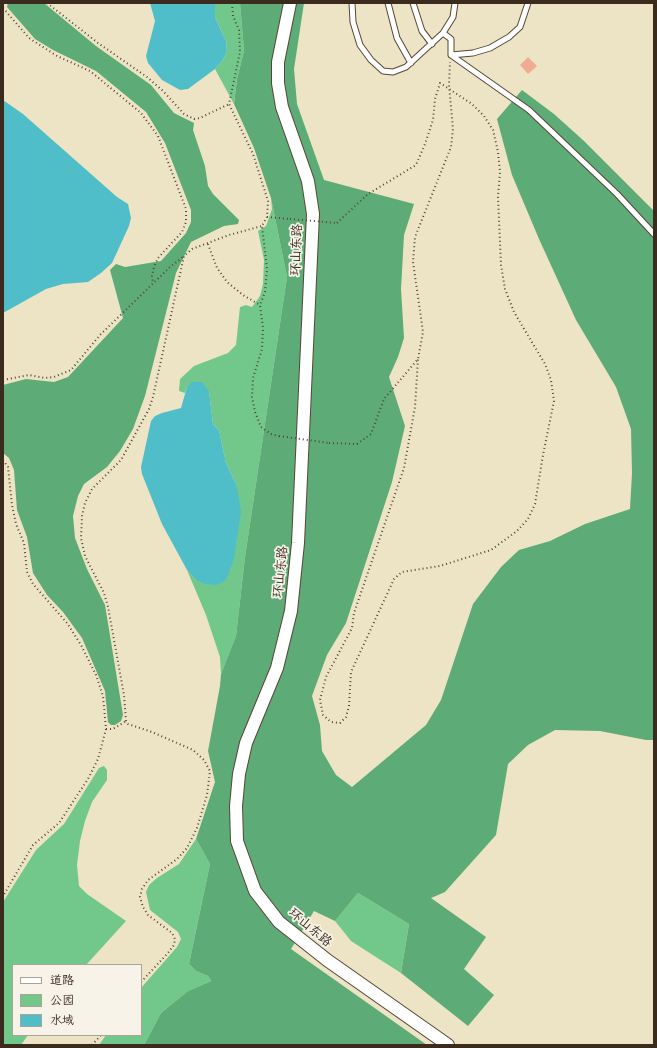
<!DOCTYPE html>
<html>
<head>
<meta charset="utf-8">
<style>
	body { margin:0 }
	#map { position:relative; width:657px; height:1048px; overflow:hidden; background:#ece4c5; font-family:Pangolin,"LXGW WenKai TC",sans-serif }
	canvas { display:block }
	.frame { position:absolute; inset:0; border:4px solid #3b2a1e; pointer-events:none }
	.legend { position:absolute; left:12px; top:964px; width:130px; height:72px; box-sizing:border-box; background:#f7f3e8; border:1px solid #aca397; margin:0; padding:5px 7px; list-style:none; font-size:12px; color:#3b2a1e }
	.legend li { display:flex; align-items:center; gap:8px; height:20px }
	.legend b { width:20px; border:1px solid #aca397 }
</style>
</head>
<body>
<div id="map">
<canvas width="657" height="1048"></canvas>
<div class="frame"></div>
<ul class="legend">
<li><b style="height:5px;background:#fff"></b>道路</li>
<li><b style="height:11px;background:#72c78b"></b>公园</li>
<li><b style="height:11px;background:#50bec8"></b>水域</li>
</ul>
</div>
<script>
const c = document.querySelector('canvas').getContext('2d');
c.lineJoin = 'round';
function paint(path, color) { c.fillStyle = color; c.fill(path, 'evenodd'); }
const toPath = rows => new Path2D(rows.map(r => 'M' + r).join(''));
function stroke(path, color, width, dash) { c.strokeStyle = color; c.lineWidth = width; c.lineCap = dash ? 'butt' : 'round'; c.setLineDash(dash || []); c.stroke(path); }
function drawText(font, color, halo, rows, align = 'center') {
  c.font = font + ' Pangolin,"LXGW WenKai TC",sans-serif'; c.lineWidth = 3.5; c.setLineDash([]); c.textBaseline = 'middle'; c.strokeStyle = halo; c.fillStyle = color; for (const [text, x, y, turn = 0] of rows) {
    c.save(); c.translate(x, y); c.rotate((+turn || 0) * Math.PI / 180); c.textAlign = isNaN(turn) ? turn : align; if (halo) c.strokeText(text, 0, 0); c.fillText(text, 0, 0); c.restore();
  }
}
const green = toPath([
	[215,3,240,3,244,51,237,79,234,104,215,69,223,60,227,51,226,41,215,17],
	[271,198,287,277,245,557,236,636,221,674,220,657,206,615,187,570,196,580,230,570,237,539,236,484,226,463,219,430,213,424,209,391,187,387,185,393,179,391,180,379,194,366,228,353,236,345,240,307,246,305,252,307,260,296,263,284,264,260,258,231,266,226,272,209],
	[104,766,107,770,107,780,92,802,85,821,80,841,77,865,79,886,87,894,126,921,86,965,13,965,13,1035,28,1035,21,1045,3,1045,3,902,36,850,64,824,99,768],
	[196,839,210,864,189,964,196,971,208,976,211,981,188,991,161,1013,144,1045,99,1045,106,1035,141,1035,141,988,177,947,181,939,178,932,150,910,146,892,149,885,157,878,179,864],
	[358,893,409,924,401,973,351,941,335,921]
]);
const forest = toPath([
	[8,3,44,3,96,46,151,85,174,113,194,123,193,130,205,166,208,186,213,194,239,220,238,224,224,226,191,242,176,273,145,396,133,429,120,451,107,467,84,484,78,496,73,516,75,538,87,569,105,605,123,715,121,721,115,725,111,725,108,722,105,691,82,638,63,612,47,595,33,573,27,537,17,510,14,470,9,458,3,453,3,385,26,379,54,382,68,377,123,318,110,270,116,264,125,267,161,261,186,233,191,222,191,210,165,143,146,112,96,71,53,50,35,39,7,7],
	[240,3,304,3,294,69,297,104,324,180,414,204,404,235,401,289,404,338,398,357,389,377,405,426,392,482,346,623,327,655,312,696,320,725,322,751,336,775,352,787,426,725,441,700,473,604,501,567,519,550,550,541,585,524,630,509,632,473,631,429,616,387,576,320,539,239,512,175,497,119,522,90,554,114,584,141,654,211,654,740,646,740,600,731,555,730,528,745,508,764,496,835,445,892,431,898,486,937,464,969,494,995,468,1026,401,973,409,924,358,893,335,921,314,911,291,949,427,1045,144,1045,161,1013,188,991,211,981,208,976,196,971,189,964,210,864,196,839,215,782,208,751,220,686,221,674,236,636,245,557,287,277,271,198,254,148,234,104,237,79,244,51]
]);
const water = toPath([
	[150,3,215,3,215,17,226,41,227,51,223,60,215,69,188,89,180,90,162,80,148,63,146,56,155,21],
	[3,100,23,114,117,197,128,204,131,218,129,226,112,263,101,273,88,282,63,284,46,289,3,313],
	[192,382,202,382,209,391,213,424,219,430,226,463,236,484,239,498,241,512,234,559,227,578,223,582,216,585,205,584,196,580,187,570,162,524,142,474,141,467,151,421,155,416,162,413,181,408,187,387]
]);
const building = toPath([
	[528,57,537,66,528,74,520,65]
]);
const path = toPath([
	[47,3,98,43,147,77,163,91,184,114,194,119,200,118,229,104],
	[232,3,233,16,239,30,240,52,229,104,253,154,268,201,267,217,262,226,267,269,265,292,260,305,263,328,262,349,253,378,252,397,255,412,261,427,271,434,279,436],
	[3,8,29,38,57,56,90,71,141,113,158,136,186,209,186,222,182,232,158,258,154,267,152,276,153,283],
	[267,217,290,219],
	[337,223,368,194,416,165,425,144,433,120,435,99,440,83,472,104,484,116,493,130,498,152,500,172,498,197,501,265,505,289,514,312,545,364,551,380,554,401,543,455,535,504,528,519,517,531,491,550,440,566,402,572,394,579,351,672,349,706,346,717,340,723,331,722,323,715,320,700,326,677,352,628,354,613,404,468,415,407,418,359],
	[208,244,217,268,227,282,243,295,260,305],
	[3,380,29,375,45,378,54,377,71,370,100,335,170,267,183,257],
	[329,443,357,444,371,434,384,399,418,359,423,332,413,262,415,237,451,147,453,129,449,85,450,62],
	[3,460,8,467,12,505,16,524,24,543,27,572,33,584,67,623,81,645,96,675,103,696,106,729,98,759,88,779,59,823,33,845,3,896],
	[106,729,113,729,126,721],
	[141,982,168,953,174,945,175,939,172,933,148,915,143,907,140,897,142,889,148,880,177,859,187,848,197,828,207,795,210,771,204,760,193,750,152,732,128,724,126,721,124,695,108,607,104,593,85,556,81,538,82,516,85,503,92,489,121,460,149,409,153,397,184,256,192,249,229,235,262,226],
	[92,1045,101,1035]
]);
const service = toPath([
	[352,3,353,22,360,45,371,60,383,71,393,72,406,67,443,33,453,17,455,3],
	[388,3,397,38,411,63],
	[413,3,422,31,432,44],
	[443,33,451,39,451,55,529,110,617,194,654,234],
	[451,55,473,53,490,48,509,37,520,27,528,3]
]);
const tertiary = toPath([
	[290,3,278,62,278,83,282,107,308,181,313,214,298,543,291,611,277,668,246,743,239,774,236,806,237,841,255,891,279,922,327,960,448,1045]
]);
const pathBridge = toPath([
	[290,219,337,223],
	[279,436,329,443]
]);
const streetNames = [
	["环山东路",297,250,-88],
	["环山东路",281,572,-84],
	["环山东路",310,928,40]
];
paint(green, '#72c78b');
paint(forest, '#5dac77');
paint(water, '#50bec8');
paint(building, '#f0ac91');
stroke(service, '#564637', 7);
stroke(tertiary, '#564637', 14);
stroke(path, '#564637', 2, [1, 3]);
stroke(service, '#fff', 5);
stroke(tertiary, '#fff', 12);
stroke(pathBridge, '#564637', 2, [1, 3]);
drawText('13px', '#3b2a1e', '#f7f3e8', streetNames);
</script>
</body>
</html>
